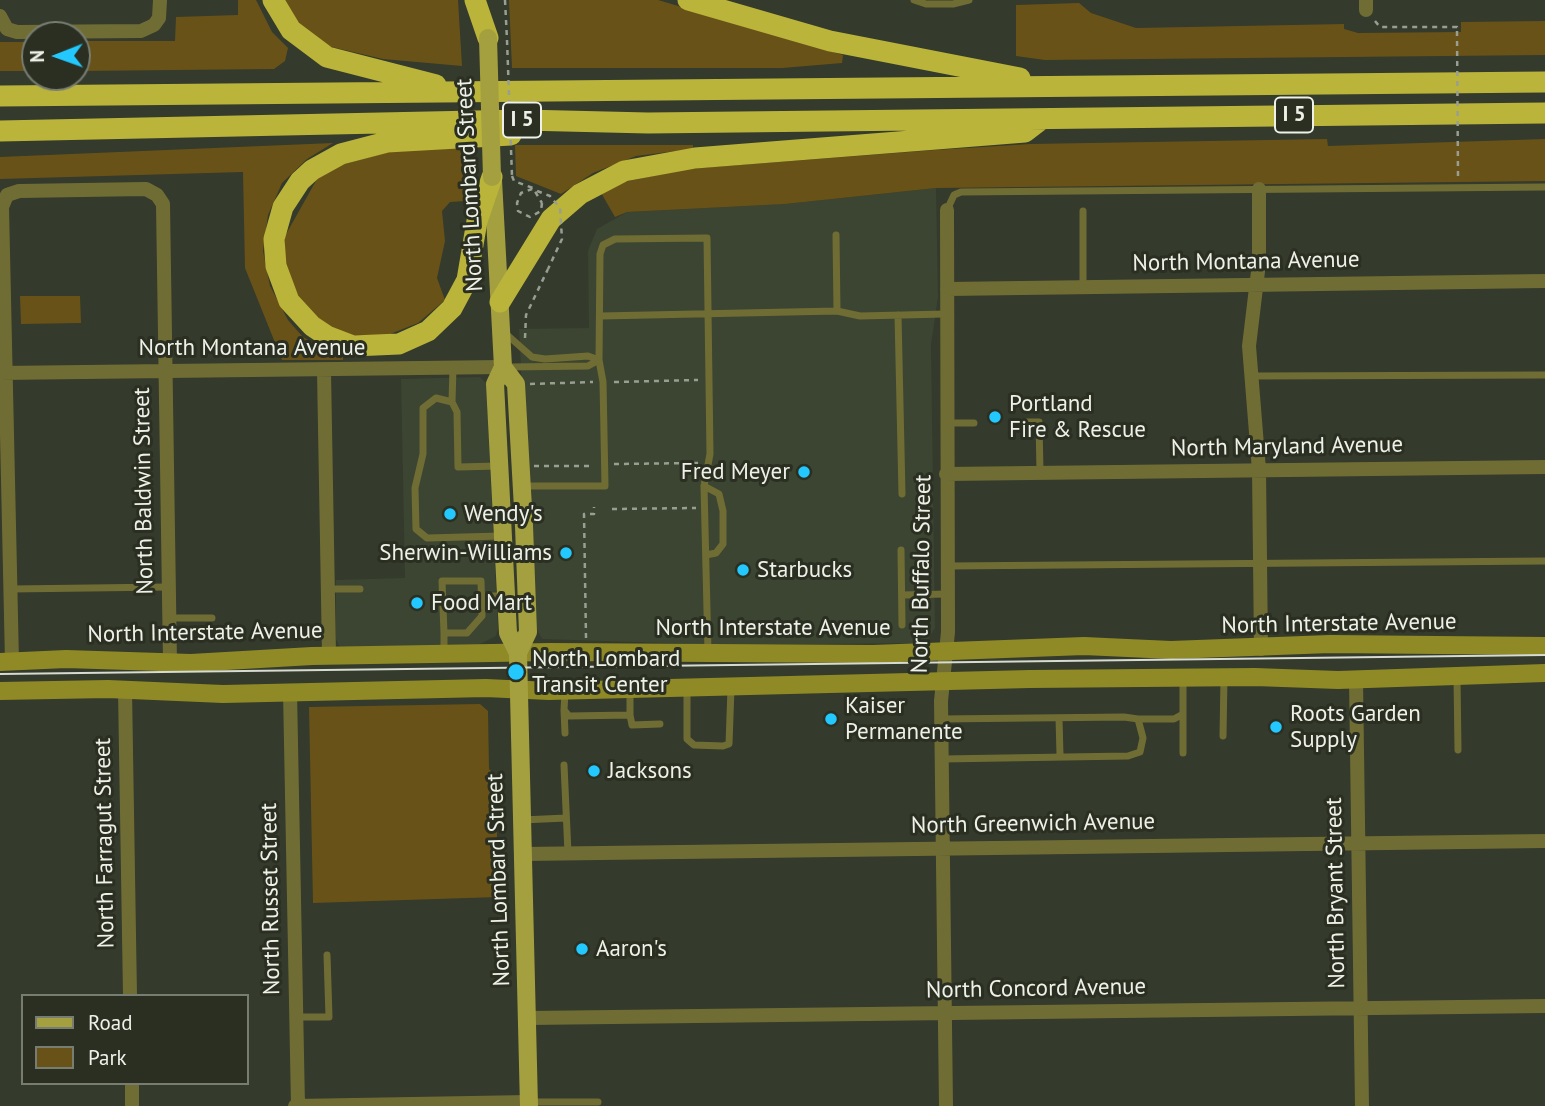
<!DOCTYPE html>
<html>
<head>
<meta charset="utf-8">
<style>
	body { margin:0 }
	#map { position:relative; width:1545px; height:1106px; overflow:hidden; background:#343a2c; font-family:"PT Sans",sans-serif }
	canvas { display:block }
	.legend { position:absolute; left:21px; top:994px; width:228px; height:91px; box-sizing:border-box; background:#2a2f22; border:2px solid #787d71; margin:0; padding:9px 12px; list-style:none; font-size:21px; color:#edf1e8 }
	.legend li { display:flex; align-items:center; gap:14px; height:35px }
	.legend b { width:35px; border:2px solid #787d71 }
	.north { position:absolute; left:21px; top:21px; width:70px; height:70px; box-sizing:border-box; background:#2a2f22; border:2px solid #787d71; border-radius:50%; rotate:269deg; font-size:19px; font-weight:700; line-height:28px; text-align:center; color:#edf1e8 }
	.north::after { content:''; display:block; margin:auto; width:24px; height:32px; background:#23c9fe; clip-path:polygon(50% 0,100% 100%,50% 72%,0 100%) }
</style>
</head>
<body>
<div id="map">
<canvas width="1545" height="1106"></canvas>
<ul class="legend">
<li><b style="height:9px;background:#a5a03f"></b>Road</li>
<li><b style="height:19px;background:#695217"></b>Park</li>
</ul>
<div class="north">N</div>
</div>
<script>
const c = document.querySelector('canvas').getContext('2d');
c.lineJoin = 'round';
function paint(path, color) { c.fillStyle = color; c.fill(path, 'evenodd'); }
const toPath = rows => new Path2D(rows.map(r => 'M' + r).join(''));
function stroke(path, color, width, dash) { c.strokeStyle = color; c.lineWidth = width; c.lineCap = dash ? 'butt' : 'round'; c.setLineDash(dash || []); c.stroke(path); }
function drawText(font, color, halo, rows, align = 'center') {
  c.font = font + ' "PT Sans",sans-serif'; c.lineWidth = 6; c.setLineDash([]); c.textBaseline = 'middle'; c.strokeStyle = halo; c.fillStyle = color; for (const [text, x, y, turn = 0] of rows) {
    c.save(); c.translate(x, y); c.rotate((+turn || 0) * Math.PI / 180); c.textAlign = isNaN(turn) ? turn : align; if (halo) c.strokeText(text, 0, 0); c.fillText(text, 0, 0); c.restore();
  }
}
const built = toPath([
	[936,188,938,297,931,345,935,628,928,640,920,643,724,645,542,639,534,624,519,329,589,328,588,251,597,229,627,212,785,204],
	[480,377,486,383,498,629,496,636,472,648,340,648,336,639,336,580,405,578,401,379]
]);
const green = toPath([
	[238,0,256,0,272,32,288,48,285,61,274,69,77,71,77,41,175,41,176,17,238,15],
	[283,0,458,0,462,66,383,59,323,45,298,24],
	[509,0,658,0,843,55,842,63,782,68,512,68],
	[1079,3,1091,13,1136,28,1344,24,1344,29,1358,33,1461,32,1461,22,1545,21,1545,55,1045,60,1016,56,1016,5],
	[0,42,35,42,35,71,0,71],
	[1327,139,1328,146,1545,139,1545,181,936,188,785,204,627,212,615,217,600,191,619,183,687,169,935,150,1030,144],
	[333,143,307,159,282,183,268,215,263,251,270,286,288,320,302,336,320,348,343,357,343,360,282,360,245,268,243,172,0,179,0,157],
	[515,145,693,145,693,149,636,156,593,173,561,194,516,176],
	[464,146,465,201,450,202,442,211,445,241,437,278,445,300,418,323,385,336,352,335,324,324,302,303,287,274,284,250,285,236,317,179,341,165,392,151],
	[20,296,80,296,81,323,21,324],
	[480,704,488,711,489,769,496,777,498,897,313,903,309,707]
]);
const path = toPath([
	[505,0,507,40],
	[1375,21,1380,27,1457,27,1457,31],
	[512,176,514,181,533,188,542,203],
	[525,338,526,315,548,269],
	[614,382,698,380],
	[530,384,593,382],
	[614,464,698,463],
	[534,466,593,466],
	[612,509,696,508],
	[586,638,584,514,594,514,594,507]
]);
const lane = toPath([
	[914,0,926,4,953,4,969,0],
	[947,210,954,195,961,192,1545,187],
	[836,235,837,311],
	[1083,287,1083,211],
	[898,315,902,494],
	[601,316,837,311,860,316,945,314],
	[505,333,532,357,545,359,588,356,599,360],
	[508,367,588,366,599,360],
	[453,368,452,402,457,412,458,467,499,466],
	[1252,376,1545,375],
	[452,402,436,398,423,408,423,454,415,488,416,529,427,538,501,536],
	[1016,422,1039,422,1040,472],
	[946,423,974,423],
	[522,486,605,486,603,382,599,360,600,254,603,245,615,239,707,238,710,454,704,486,708,652],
	[704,486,719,494,723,511,723,544,716,553,706,555],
	[901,550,902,625],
	[948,566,1545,561],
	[11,589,168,587],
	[328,589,360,589],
	[902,595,947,594],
	[482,596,505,596],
	[170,618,212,618],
	[444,633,467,633,482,616,481,581,442,581,444,633,444,653],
	[1457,678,1458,750],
	[687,690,687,739,694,745,723,746,729,744,731,688],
	[565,692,564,710,569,716,630,715,630,691],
	[564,710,565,733],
	[1183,714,1183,753],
	[630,715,632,725,660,724],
	[1059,718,1060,755],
	[941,719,1124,717,1138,719,1143,738,1140,752,1128,756,942,759],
	[1138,719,1174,719,1183,714,1183,677],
	[1223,736,1224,678],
	[564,765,568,853],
	[522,820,566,818],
	[296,1017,329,1017,327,955],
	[530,1102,598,1102]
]);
const street = toPath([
	[1366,0,1366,10],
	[0,16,7,29,17,32,141,31,154,25,159,18,160,0],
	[1259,189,1259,263,1249,346,1259,470,1261,649],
	[947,289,1545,281],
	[324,371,329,655],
	[0,373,503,367],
	[946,474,1545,467],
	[12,662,2,207,7,195,19,191,146,189,157,195,163,204,170,662],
	[1356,679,1362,1106],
	[125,689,130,996],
	[290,691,298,1106],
	[522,854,1545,841],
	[528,1018,1545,1006],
	[132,1083,132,1106],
	[295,1106,529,1102],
	[946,1106,941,701,948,632,947,210]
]);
const secondary = toPath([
	[0,662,66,659,191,663,312,656,551,652,873,654,1084,646,1171,650,1330,644,1545,646],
	[0,691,108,689,223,694,486,688,549,691,1030,679,1255,677,1338,680,1545,673]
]);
const primary = toPath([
	[493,180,503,367,495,384,508,633,518,653,529,1106],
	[503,367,516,384,524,526,528,632,518,653]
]);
const highway = toPath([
	[273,0,291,30,327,57,436,85],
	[475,0,488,38],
	[688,0,830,41,1020,78],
	[0,96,1545,82],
	[0,131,523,120,648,123,1545,113],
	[492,177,477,221,467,280,452,308,428,331,399,344,353,346,327,336,312,326,289,301,276,266,274,239,283,207,300,181,312,170,341,154,387,142,511,135],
	[500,302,551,219,580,194,624,171,695,158,1025,132,1042,119]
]);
const tram = toPath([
	[0,674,1545,655]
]);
const pathBridge = toPath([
	[1457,31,1458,177],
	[507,40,512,176],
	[542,203,541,211,530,217,518,211,517,203,521,193,532,189,550,196,560,208,562,239,548,269]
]);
const primaryBridge = toPath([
	[488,38,492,177]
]);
const markers = [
	[995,417,7,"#23c9fe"],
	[804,472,7,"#23c9fe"],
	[450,514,7,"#23c9fe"],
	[566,553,7,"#23c9fe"],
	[743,570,7,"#23c9fe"],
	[417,603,7,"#23c9fe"],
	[516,672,9,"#23c9fe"],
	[831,719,7,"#23c9fe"],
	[1276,727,7,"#23c9fe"],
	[594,771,7,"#23c9fe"],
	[582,949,7,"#23c9fe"]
];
const shields = [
	[1294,115,38],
	[522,120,38]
];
const shieldNames = [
	["I 5",1294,115],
	["I 5",522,120]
];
const streetNames = [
	["North Lombard Street",470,185,-93],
	["North Montana Avenue",1246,262,-1],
	["North Montana Avenue",252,348],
	["North Maryland Avenue",1287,447,-1],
	["North Baldwin Street",144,491,-91],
	["North Buffalo Street",922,574,-89],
	["North Interstate Avenue",1339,624,-1],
	["North Interstate Avenue",773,628],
	["North Interstate Avenue",205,633,-1],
	["North Greenwich Avenue",1033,824,-1],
	["North Farragut Street",105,843,-91],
	["North Lombard Street",499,880,-92],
	["North Bryant Street",1336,893,-91],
	["North Russet Street",271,899,-91],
	["North Concord Avenue",1036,989,-1]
];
const poiNames = [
	["Portland",1009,404],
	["Fire & Rescue",1009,430],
	["Fred Meyer",790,472,"right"],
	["Wendy's",464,514],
	["Sherwin-Williams",552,553,"right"],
	["Starbucks",757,570],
	["Food Mart",431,603],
	["North Lombard",532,659],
	["Transit Center",532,685],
	["Kaiser",845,706],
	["Permanente",845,732],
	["Roots Garden",1290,714],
	["Supply",1290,740],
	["Jacksons",608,771],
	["Aaron's",596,949]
];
paint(built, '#3c4531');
paint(green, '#695217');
stroke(path, '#999e93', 2.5, [5, 5]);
stroke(lane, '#706d34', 7);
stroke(street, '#706d34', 14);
stroke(secondary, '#8f8a25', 18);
stroke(primary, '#a5a03f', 18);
stroke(highway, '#bab43a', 21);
stroke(tram, '#d7dbd1', 2);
stroke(pathBridge, '#999e93', 2.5, [5, 5]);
stroke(primaryBridge, '#a5a03f', 18);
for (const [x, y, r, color] of markers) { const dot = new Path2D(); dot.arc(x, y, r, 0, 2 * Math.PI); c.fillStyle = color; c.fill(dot); stroke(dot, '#2a2f22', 2.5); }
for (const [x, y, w] of shields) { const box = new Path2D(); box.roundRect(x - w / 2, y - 17.5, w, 35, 5); c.fillStyle = '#2a2f22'; c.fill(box); stroke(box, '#edf1e8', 2); }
drawText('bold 21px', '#edf1e8', null, shieldNames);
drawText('23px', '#edf1e8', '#2a2f22', streetNames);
drawText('23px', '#edf1e8', '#2a2f22', poiNames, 'left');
</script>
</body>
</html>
